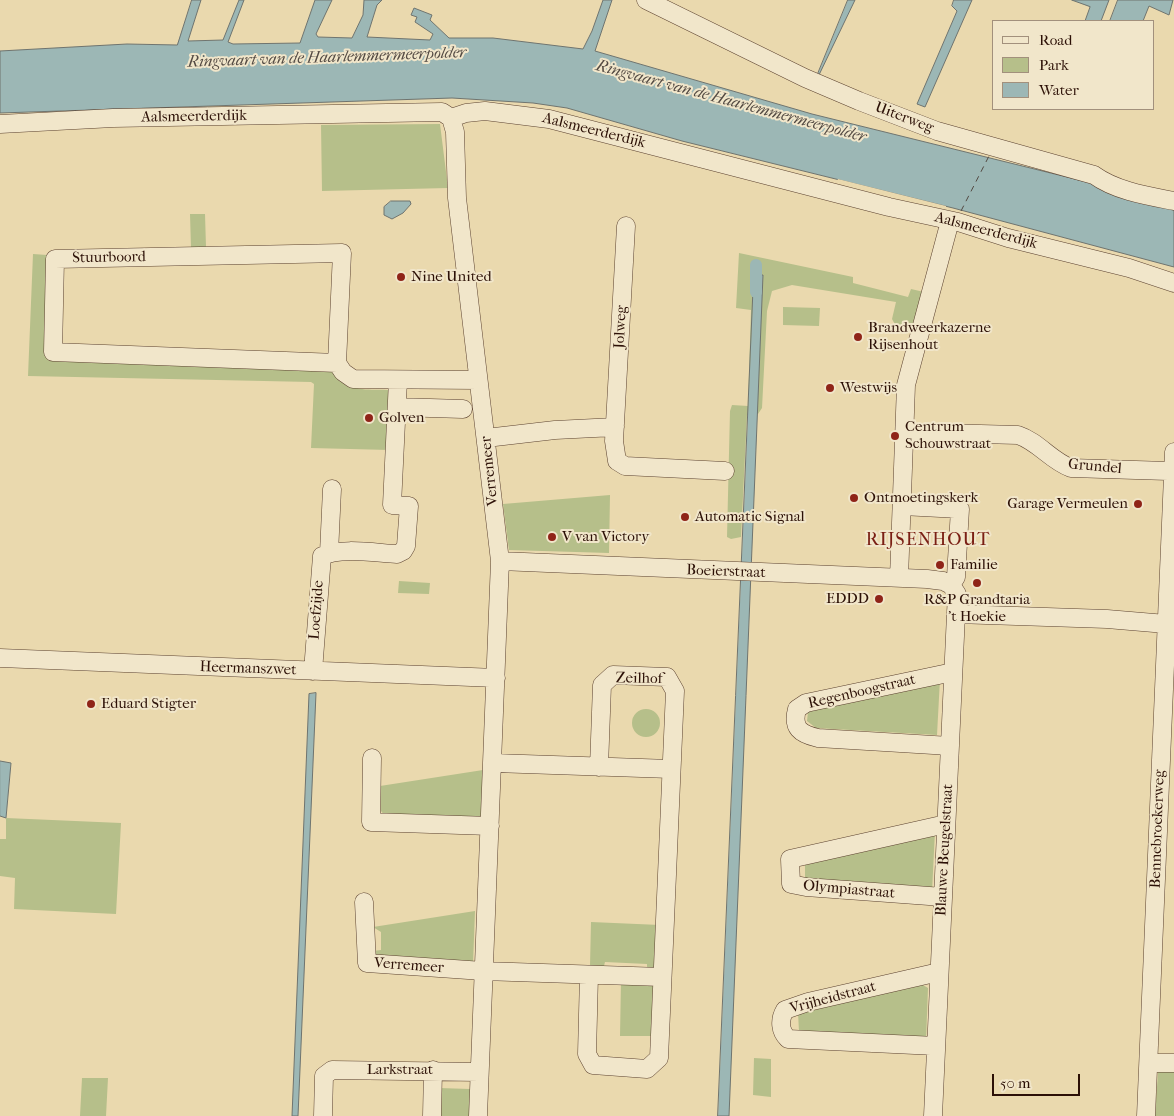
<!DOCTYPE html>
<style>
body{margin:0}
#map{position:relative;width:1174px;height:1116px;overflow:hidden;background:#ead9ae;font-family:"IM FELL French Canon",serif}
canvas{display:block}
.legend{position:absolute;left:992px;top:20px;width:162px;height:90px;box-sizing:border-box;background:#f1e6ca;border:1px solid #a2907c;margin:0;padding:6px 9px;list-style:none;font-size:15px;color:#2c1006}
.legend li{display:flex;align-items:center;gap:10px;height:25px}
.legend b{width:25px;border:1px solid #a2907c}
.scale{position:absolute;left:992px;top:1074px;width:88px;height:22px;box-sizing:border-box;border:2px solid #2c1006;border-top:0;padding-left:6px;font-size:15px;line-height:18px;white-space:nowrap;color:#2c1006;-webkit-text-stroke:4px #f1e6ca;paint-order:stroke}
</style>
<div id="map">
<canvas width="1174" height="1116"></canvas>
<ul class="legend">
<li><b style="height:6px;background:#f1e6ca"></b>Road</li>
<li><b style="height:14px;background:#b6bf8a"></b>Park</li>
<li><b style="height:14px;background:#9cb7b5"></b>Water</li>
</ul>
<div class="scale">50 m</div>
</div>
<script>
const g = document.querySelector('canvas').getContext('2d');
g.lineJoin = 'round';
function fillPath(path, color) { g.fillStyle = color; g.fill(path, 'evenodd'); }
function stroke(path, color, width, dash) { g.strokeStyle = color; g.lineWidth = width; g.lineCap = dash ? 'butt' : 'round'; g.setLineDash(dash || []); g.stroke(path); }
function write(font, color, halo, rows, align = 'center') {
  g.font = font + ' "IM FELL French Canon",serif'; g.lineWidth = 4; g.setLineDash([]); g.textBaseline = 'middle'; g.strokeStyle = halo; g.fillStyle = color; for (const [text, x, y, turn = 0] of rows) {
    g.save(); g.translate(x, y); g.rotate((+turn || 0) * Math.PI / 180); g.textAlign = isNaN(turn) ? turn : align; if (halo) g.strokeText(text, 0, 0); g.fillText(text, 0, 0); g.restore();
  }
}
const green = new Path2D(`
 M440,124l8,64 -126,3 -1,-66z
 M190,214h15l1,33 -15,1z
 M739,253l114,24v6l55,14 3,-8 13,3 -11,40c-10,-2 -17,-4 -21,-13l4,-17 -104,-17 -20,6 -5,20 -5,97 -4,6 -11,1 -6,122 -10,2 -4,-2 3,-126 2,-6 16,1 3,-96 -15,-2z
 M33,254l14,1 -3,99 3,4 289,14c16,21 28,17 52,18l3,4 -2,56 -78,-2 3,-64 -3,-2 -283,-6z
 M783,307l37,1 -1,18 -36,-1z
 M610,495l-1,58 -100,-3 -6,-46z
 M399,581l31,2 -1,11 -31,-1z
 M940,679l-3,56 -121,-7 -9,-7 1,-9 6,-3z
 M632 723a14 14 0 1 1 28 0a14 14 0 1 1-28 0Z
 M483,770l-2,55 -95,-8 -5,-6 -1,-25z
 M6,818l115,5 -5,91 -102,-5 1,-31 -15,-2v-37h6z
 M935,831l-3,61 -127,-11v-20z
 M475,911l-2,53 -98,-5 -3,-8 9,-1v-18l-8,-5z
 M591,922l69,3 -4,44 -9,3v-8l-42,-2 -1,4h-14z
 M621,980l36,2 -3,54h-34z
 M923,985l5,3 -2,53 -127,-9 -1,-20z
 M754,1058l17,1v38l-18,-2z
 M1160,1070h14v46h-19l3,-44z
 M82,1078h26l-2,38h-26z
 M439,1088l31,1 -1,27h-32z`);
const water = new Path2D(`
 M192,0h9l-13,41 35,-1 16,-40h5l-16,42 5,2 67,-1 15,-43h17l-16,34 2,3 34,1 11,-23 1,-15h18l-5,5 -10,32 63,3 3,-6 -18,-12 2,-5 -6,-2 3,-7 18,7 -2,5 19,18h44l90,11 9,-18 11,-31h9l-17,51 217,63 275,68 87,25v60l-221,-59 -271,-67 -115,-33 -34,-5 -81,-5 -452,15v-62l127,-7 50,1z
 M848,0h7l-37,77 -1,-1z
 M954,0h18l-47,107 -8,-3 40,-93 -5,-5z
 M1072,0h37l-8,21h-16l5,-14z
 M1118,0h55l-4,15 -20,-9 -6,15h-33z
 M391,201h19l1,3 -8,9 -11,6 -8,-4v-8z
 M754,275h9l-34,841h-11z
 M316,693l-18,423h-6l17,-422z
 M0,761l11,2 -5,55 -6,-2z`);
const pier = new Path2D(`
 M838,179l108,27v3l-109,-28z`);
const canal = new Path2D(`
 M756,292v-27`);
const ferry = new Path2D(`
 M961,211l28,-55`);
const minor = new Path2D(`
 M646,0l159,78 54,23 78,30 157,44c22,16 54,21 80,26
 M451,118l4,14 2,66 43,363 -22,555
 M451,118l15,-5 19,-2 64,8 340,88 69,15 50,16 121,30 45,15
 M0,124l113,-6 329,-6 9,6
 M626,226l-12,215 3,20 8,5 100,5
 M337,363l5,-110 -287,6 -2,93 284,11 6,9 10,7 125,1
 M397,407l66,2
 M904,432l114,3c21,7 33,26 53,33l97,3 5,4
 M486,438l69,-8 60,-3
 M902,506l58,3 -4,68 -5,8
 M329,553l3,-64
 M500,561l427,18 16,2 8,4
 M899,578l7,-193 44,-164
 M956,614l151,5 59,5
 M0,658l496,20
 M313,671l9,-115c18,-9 54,-3 75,-2l6,-3 3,-5 3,-40 -17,-1 6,-125
 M950,746l-132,-8c-18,-4 -26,-10 -21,-29l9,-6 147,-31
 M372,758l-1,64 119,4
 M494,763l177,6
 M943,897l-137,-10 -15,-3 -1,-25 156,-35
 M364,902l3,61 116,8 179,6
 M589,975l-2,79 6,11 54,4 12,-11 16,-367 -8,-14 -54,-2 -11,10 -3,82
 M936,1046l-148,-7c-8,-8 -9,-19 -3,-29l23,-8 131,-30
 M1149,1063h25
 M323,1116l1,-40 8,-6 147,2
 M432,1116l1,-46
 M933,1116l23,-502 1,-20 -6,-9
 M1146,1116l28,-664`);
const markers = [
 [401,277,5,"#8f2418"],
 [858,337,5,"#8f2418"],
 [830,388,5,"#8f2418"],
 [369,418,5,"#8f2418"],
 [895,436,5,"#8f2418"],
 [854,498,5,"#8f2418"],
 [1138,504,5,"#8f2418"],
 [685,517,5,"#8f2418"],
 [552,537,5,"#8f2418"],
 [940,565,5,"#8f2418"],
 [977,583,5,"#8f2418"],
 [879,599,5,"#8f2418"],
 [91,704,5,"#8f2418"]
];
const streetNames = [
 ["Aalsmeerderdijk",194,117,-1],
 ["Uiterweg",904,118,21],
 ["Aalsmeerderdijk",594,131,14],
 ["Aalsmeerderdijk",986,231,15],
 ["Stuurboord",109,258,-1],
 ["Jolweg",621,327,-87],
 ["Grundel",1095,467,5],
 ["Verremeer",490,471,-96],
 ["Boeierstraat",726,572,2],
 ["Loefzijde",317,610,-86],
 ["Heermanszwet",248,669,2],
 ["Zeilhof",639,679,1],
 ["Regenboogstraat",862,692,-13],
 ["Bennebroekerweg",1158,829,-88],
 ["Blauwe Beugelstraat",945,850,-87],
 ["Olympiastraat",849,890,5],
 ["Verremeer",409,966,4],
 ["Vrijheidstraat",833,998,-15],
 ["Larkstraat",400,1070]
];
const poiNames = [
 ["Nine United",411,277],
 ["Brandweerkazerne",868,328],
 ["Rijsenhout",868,345],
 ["Westwijs",840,388],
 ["Golven",379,418],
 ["Centrum",905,427],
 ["Schouwstraat",905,444],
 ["Ontmoetingskerk",864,498],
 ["Garage Vermeulen",1128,504,"right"],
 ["Automatic Signal",695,517],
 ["V van Victory",562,537],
 ["Familie",950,565],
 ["EDDD",869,599,"right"],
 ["R&P Grandtaria",977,600,"center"],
 ["'t Hoekie",977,617,"center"],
 ["Eduard Stigter",101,704]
];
const waterNames = [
 ["Ringvaart van de Haarlemmermeerpolder",327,58,-2],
 ["Ringvaart van de Haarlemmermeerpolder",731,102,15]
];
const quarterNames = [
 ["RIJSENHOUT",928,541]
];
fillPath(green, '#b6bf8a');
fillPath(water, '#9cb7b5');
stroke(water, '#6f746f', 1);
fillPath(pier, '#ead9ae');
stroke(canal, '#9cb7b5', 12);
stroke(ferry, '#534a43', 1, [6, 5]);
stroke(minor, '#5c4230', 19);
stroke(minor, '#f1e6ca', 18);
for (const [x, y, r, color] of markers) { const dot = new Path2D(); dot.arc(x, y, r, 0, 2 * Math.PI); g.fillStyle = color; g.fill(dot); stroke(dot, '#f1e6ca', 2); }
write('15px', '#2c1006', '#f1e6ca', streetNames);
write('15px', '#2c1006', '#f1e6ca', poiNames, 'left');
write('italic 16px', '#534a43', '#f1e6ca', waterNames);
g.letterSpacing = '1px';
write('18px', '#7a1f14', '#f1e6ca', quarterNames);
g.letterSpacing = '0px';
</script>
